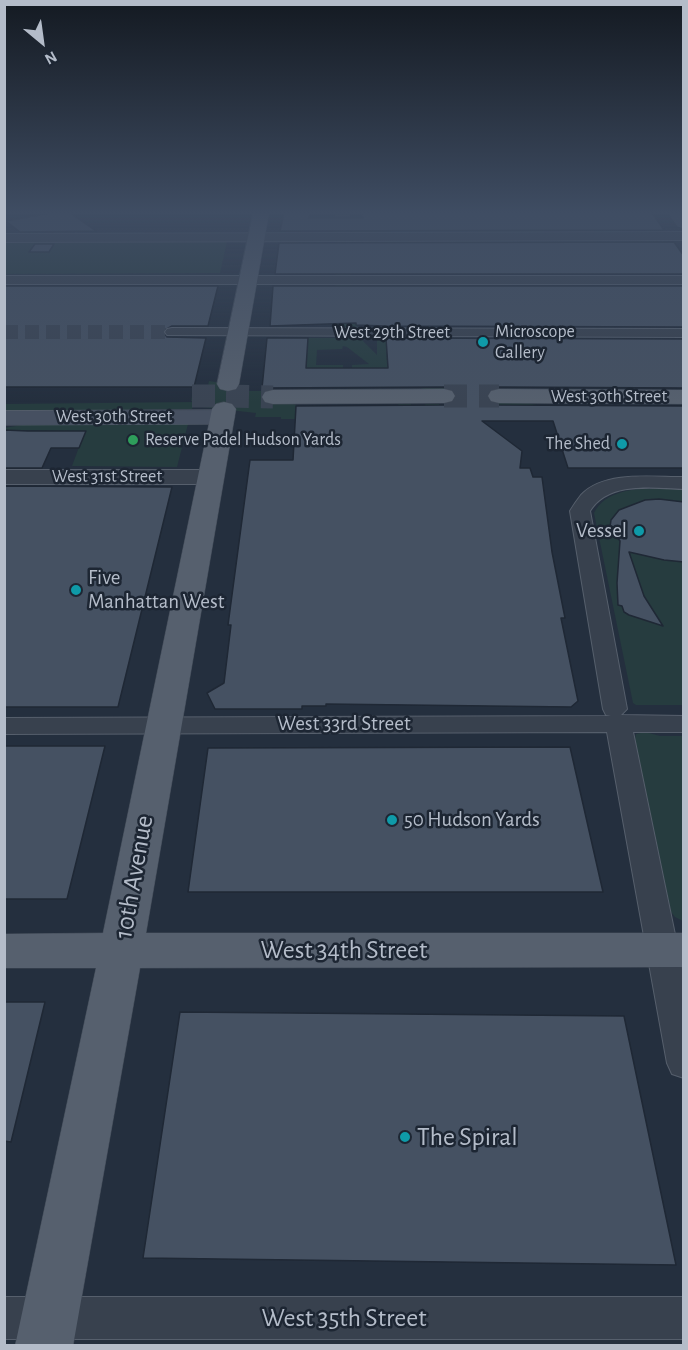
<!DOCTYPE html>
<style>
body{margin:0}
#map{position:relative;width:688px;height:1350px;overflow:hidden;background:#242f3e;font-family:"Alegreya Sans",sans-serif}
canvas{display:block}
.frame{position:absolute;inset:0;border:6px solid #b4bcc9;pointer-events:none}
.north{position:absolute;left:12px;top:12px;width:60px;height:60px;-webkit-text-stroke:4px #1d2633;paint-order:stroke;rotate:151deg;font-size:16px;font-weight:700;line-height:24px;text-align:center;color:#b4bcc9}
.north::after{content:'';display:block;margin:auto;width:21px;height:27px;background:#b4bcc9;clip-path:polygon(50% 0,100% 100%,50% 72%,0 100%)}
</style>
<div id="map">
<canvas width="688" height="1350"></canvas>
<div class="frame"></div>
<div class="north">N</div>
</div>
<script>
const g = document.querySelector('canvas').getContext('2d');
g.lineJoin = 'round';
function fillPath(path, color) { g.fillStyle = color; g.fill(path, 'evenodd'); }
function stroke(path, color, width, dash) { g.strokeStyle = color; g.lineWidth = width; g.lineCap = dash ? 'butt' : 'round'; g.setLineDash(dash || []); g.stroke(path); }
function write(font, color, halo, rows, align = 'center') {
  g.font = font + ' "Alegreya Sans",sans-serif'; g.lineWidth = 5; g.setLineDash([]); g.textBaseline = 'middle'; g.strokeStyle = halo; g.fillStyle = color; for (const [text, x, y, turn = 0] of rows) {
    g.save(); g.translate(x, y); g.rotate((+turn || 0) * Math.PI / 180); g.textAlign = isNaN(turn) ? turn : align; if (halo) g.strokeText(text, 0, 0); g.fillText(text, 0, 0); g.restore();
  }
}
const green = new Path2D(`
 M335,213h15l1,96 11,31 15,15v-17h9l1,22h27l34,27 89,18h73l6,14h-335v-2h-26l1,-4 -63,-7 -1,3 -187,2 -1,-7 190,-2 -3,-1 2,-10h14l2,-10 40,6v4h12l48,19 5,-5 85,5 -1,-6h13l1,6h14l-1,-6h14l1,6 33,-6 -89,-27 -16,-9h-16v-3l17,-1 -22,-17 -4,-1 -1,3 -25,1 -1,15h27v3h-38l3,-30h33l-5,-14z
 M4,242h223l-7,31 -215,1z
 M188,424l-11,43 -105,-1 13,-35 -80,-1 -1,-2 18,-3z
 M683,489v216h-47l-3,-2 -39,-190c15,-30 62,-24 89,-24z
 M645,732l15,4h23v185l-8,-4 -4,-5 -36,-173 1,-5z`);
const building = new Path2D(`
 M52,213h18l26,18 -76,1 -14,-11z
 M284,213h26l-1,5h54l-1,-5h290l12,17 -384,1z
 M674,242l10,14v18h-409l4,-31z
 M35,244h19l-5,8h-20z
 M4,286h214l-10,40h-36l-9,5 4,6 39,1 -12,49h-190z
 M273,286h411v41l-299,-1 -29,-1v-2l-86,3z
 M267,338h41l-2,30h82l-2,-30 298,1v49l-185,-1 -9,2 -4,6 3,7 10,3 185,1v62h-116l-15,-47h-71l40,30 -2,17h10l3,9h9l10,75 13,66h-4l17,83 -7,6 -245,-3v2h-24v3h-87l-8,-16 17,-10 7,-58h-3l22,-165h43l3,-54 148,-1 9,-2 4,-6 -3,-7 -10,-3 -182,1z
 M4,430l24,1h58l-7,17h-28l-9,20h-38z
 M4,486l168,1 -54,220h-114z
 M659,499l25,3v60l-20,-2 -35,-8 15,44 19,30 -34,-11 -5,-3 -2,-6 -4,-1 -1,-22 3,-42 -10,-14 1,-7 8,-10 26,-10z
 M4,746h101l-38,153h-63z
 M570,747l33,145h-415l20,-144z
 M4,1002h41l-34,140 -7,-1z
 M180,1012l444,4 52,249 -533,-7z`);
const minorTunnel = new Path2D(`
 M4,332h168`);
const secondaryTunnel = new Path2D(`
 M192,396h34`);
const primaryTunnel = new Path2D(`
 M226,396l47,1
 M444,396h55`);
const minor = new Path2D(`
 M684,232v8l-680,2v-8z
 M4,276h680v8h-680z
 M172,328l512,1v8l-517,-2 -2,-3 2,-3z
 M671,477h13v12c-32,-1 -75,-8 -94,22l37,198 -6,6 63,1v16h-51l51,246v100l-12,-4 -5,-11 -60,-331 -603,2v-16l607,-2 -5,-1 -3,-6 -33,-198c3,-5 7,-11 11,-16 21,-22 62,-19 90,-18z
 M4,1297h680v42h-680z`);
const tertiary = new Path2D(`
 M4,470h206l8,2 3,5 -3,5 -8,2h-206z`);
const secondary = new Path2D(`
 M669,213h15v15l-6,-2z
 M223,410l8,2 4,5 -4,5 -8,2 -219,1v-14z`);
const primary = new Path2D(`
 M253,213h16l-30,171 -3,5 -8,2 -8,-2 -3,-5z
 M444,389l8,2 3,5 -3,5 -8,2 -171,1 -8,-2 -3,-5 3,-5 8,-2z
 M499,389l185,1v14l-185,-1 -8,-2 -3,-5 3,-5z
 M224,402l8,2 4,5 -90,524h538v34l-544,1 -67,378h-58l81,-378h-92v-34l99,-1 109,-524 4,-5z`);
const markers = [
 [483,342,6,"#0f9aa8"],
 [133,440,6,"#2e9e5b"],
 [622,444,6,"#0f9aa8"],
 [639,531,6,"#0f9aa8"],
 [76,590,6,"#0f9aa8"],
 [392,820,6,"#0f9aa8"],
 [405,1137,6,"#0f9aa8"]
];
const farPoinames = [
 ["Microscope",495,332],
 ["Gallery",495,353],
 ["Reserve Padel Hudson Yards",145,440],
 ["The Shed",610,444,"right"]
];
const farStreetnames = [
 ["West 29th Street",392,333],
 ["West 30th Street",609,397],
 ["West 30th Street",114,417],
 ["West 31st Street",107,477]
];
const poiNames = [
 ["Vessel",627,531,"right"],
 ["Five",88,578],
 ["Manhattan West",88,602],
 ["50 Hudson Yards",404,820]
];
const streetNames = [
 ["West 33rd Street",344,724]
];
const nearStreetnames = [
 ["10th Avenue",134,877,-80],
 ["West 34th Street",344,950],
 ["West 35th Street",344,1318]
];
const nearPoinames = [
 ["The Spiral",417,1137]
];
fillPath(green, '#263c3f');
fillPath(building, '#455162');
stroke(building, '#1f2835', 1.5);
stroke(minorTunnel, '#3a4453', 14, [14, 7]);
stroke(secondaryTunnel, '#3a4453', 23, [23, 12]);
stroke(primaryTunnel, '#3a4453', 23, [23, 12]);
stroke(minor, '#565f6c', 2);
stroke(tertiary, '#565f6c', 2);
stroke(secondary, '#565f6c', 1);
stroke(primary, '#414a57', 1);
fillPath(minor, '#38414e');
fillPath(tertiary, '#38414e');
fillPath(secondary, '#465061');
fillPath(primary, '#56606e');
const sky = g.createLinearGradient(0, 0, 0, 402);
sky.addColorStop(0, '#141a22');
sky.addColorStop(0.53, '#3f4d63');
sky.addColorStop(1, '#3f4d6300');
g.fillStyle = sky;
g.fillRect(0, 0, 688, 402);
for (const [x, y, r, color] of markers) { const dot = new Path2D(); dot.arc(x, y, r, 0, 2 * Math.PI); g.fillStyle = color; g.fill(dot); stroke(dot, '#1d2633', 2); }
write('18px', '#b4bcc9', '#1d2633', farPoinames, 'left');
write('18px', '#b4bcc9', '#1d2633', farStreetnames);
write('21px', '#b4bcc9', '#1d2633', poiNames, 'left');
write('21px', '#b4bcc9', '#1d2633', streetNames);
write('26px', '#b4bcc9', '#1d2633', nearStreetnames);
write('26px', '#b4bcc9', '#1d2633', nearPoinames, 'left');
</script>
